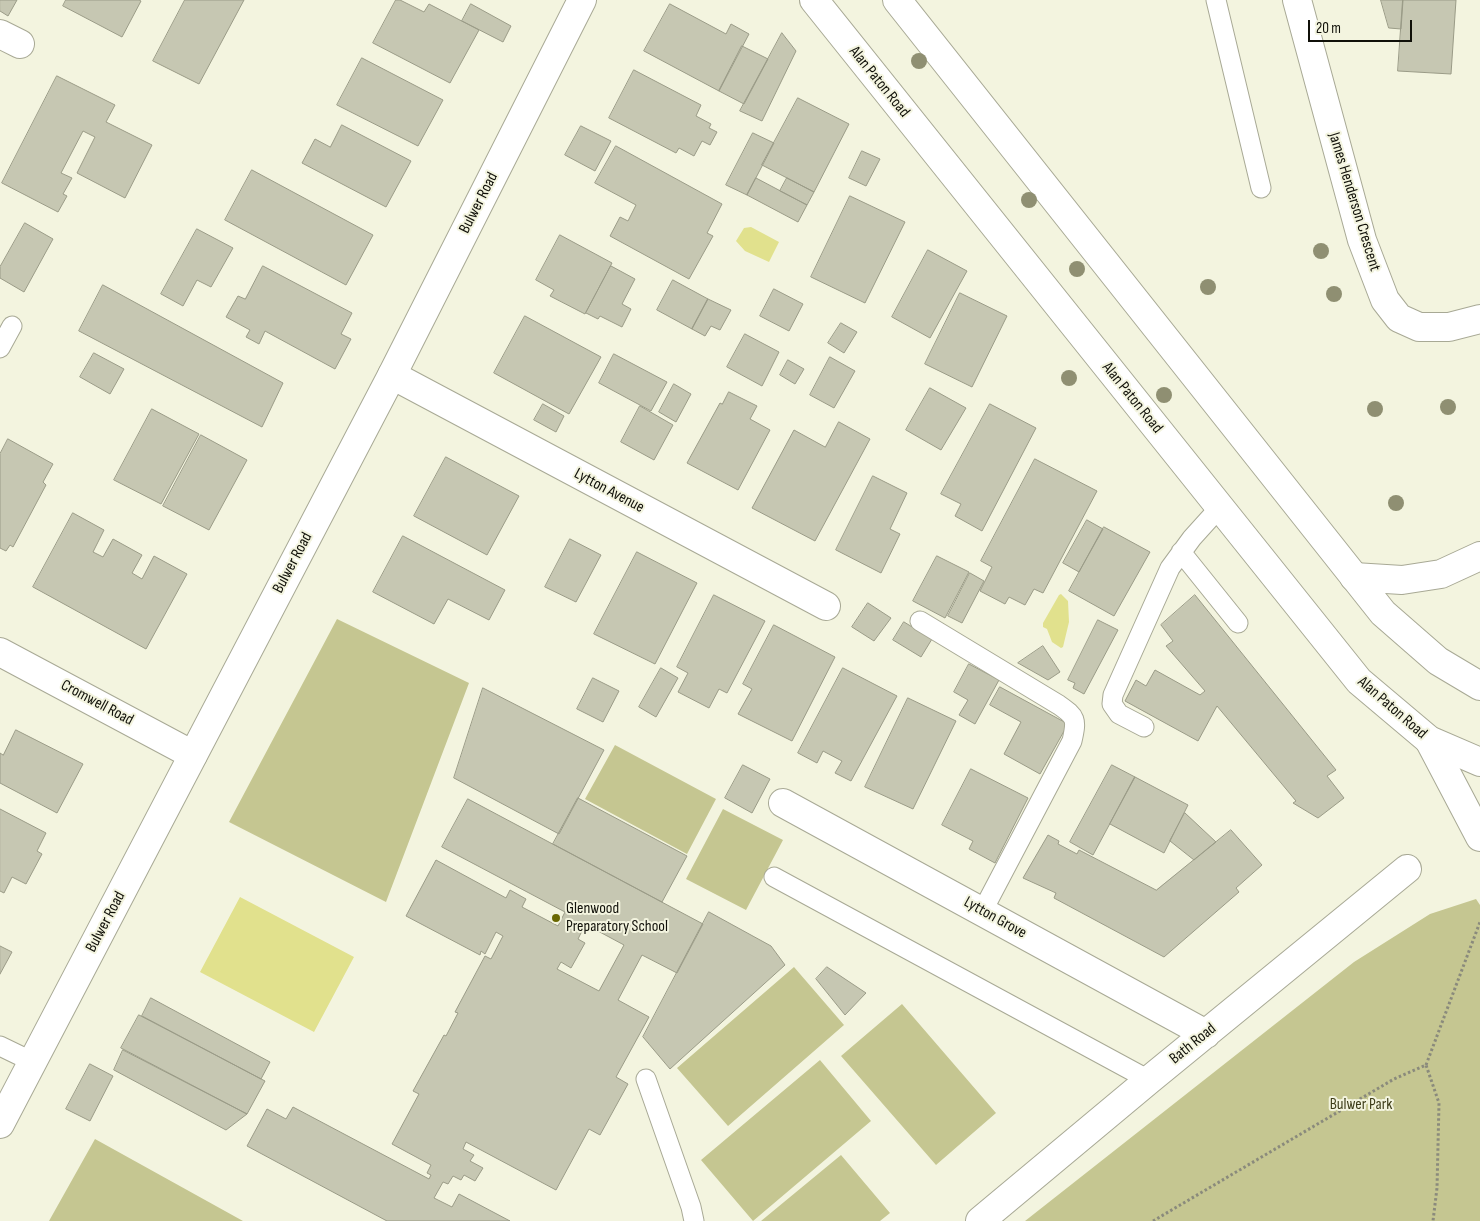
<!DOCTYPE html>
<style>
body{margin:0}
#map{position:relative;width:1480px;height:1221px;overflow:hidden;background:#f3f4df;font-family:"Sofia Sans Condensed",sans-serif}
canvas{display:block}
.scale{position:absolute;left:1308px;top:20px;width:104px;height:22px;box-sizing:border-box;border:2px solid #101009;border-top:0;padding-left:6px;font-size:15px;line-height:18px;white-space:nowrap;color:#101009;-webkit-text-stroke:4px #f3f4df;paint-order:stroke}
</style>
<div id="map">
<canvas width="1480" height="1221"></canvas>
<div class="scale">20 m</div>
</div>
<script>
const g = document.querySelector('canvas').getContext('2d');
g.lineJoin = 'round';
function fillPath(path, color) { g.fillStyle = color; g.fill(path, 'evenodd'); }
function stroke(path, color, width, dash) { g.strokeStyle = color; g.lineWidth = width; g.lineCap = dash ? 'butt' : 'round'; g.setLineDash(dash || []); g.stroke(path); }
function write(font, color, halo, rows, align = 'center') {
  g.font = font + ' "Sofia Sans Condensed",sans-serif'; g.lineWidth = 4; g.setLineDash([]); g.textBaseline = 'middle'; g.strokeStyle = halo; g.fillStyle = color; for (const [text, x, y, turn = 0] of rows) {
    g.save(); g.translate(x, y); g.rotate((+turn || 0) * Math.PI / 180); g.textAlign = isNaN(turn) ? turn : align; if (halo) g.strokeText(text, 0, 0); g.fillText(text, 0, 0); g.restore();
  }
}
const green = new Path2D(`
 M337,619l132,64 -83,219 -157,-80z
 M615,745l101,54 -29,55 -102,-55z
 M723,809l60,31 -37,70 -60,-31z
 M1476,899l4,6v316h-455l329,-259 76,-48z
 M794,967l50,58 -116,101 -51,-58z
 M902,1004l94,109 -60,52 -95,-109z
 M820,1060l51,61 -118,100 -52,-61z
 M95,1139l148,82h-194z
 M841,1155l49,58 -10,8h-119z`);
const water = new Path2D(`
 M751,227l28,15 -10,20 -24,-11 -9,-10 8,-13z
 M1061,594l7,7 1,21 -6,25 -2,1 -9,-6 -5,-13 -4,-2v-4l16,-28z
 M240,897l114,60 -40,75 -114,-60z`);
const building = new Path2D(`
 M0,0h17l-9,16 -8,-5z
 M66,0h73l2,1 -19,36 -59,-31z
 M185,0h59l-45,84 -46,-23z
 M396,0h4l24,12 5,-8 50,26 -29,53 -77,-40z
 M1381,0h22l-2,29 -12,-1z
 M1403,0h53l-5,74 -53,-3z
 M471,4l40,22 -8,16 -41,-21z
 M670,4l56,30 5,-10 18,10 -30,57 -75,-40z
 M782,33l14,18 -34,70 -22,-10z
 M742,46l26,13 -24,45 -25,-13z
 M362,58l81,42 -25,46 -81,-41z
 M634,70l67,35 -5,11 15,8 -2,4 8,4 -7,13 -8,-4 -8,15 -15,-8 -3,5 -67,-35z
 M57,76l58,29 -9,17 46,23 -27,53 -48,-25 18,-36 -12,-6 -22,42 11,5 -9,16 4,2 -9,16 -56,-29z
 M798,98l51,26 -35,68 -52,-27z
 M342,125l69,36 -25,46 -84,-44 13,-24 15,8z
 M581,126l30,15 -16,30 -30,-16z
 M753,133l21,10 -27,52 -21,-10z
 M616,146l106,58 -15,29 6,3 -24,43 -79,-43 10,-19 8,4 8,-16 -41,-22z
 M862,151l18,8 -14,27 -17,-8z
 M252,170l121,65 -27,50 -121,-65z
 M756,178l51,27 -9,17 -51,-27z
 M787,178l27,14 -7,13 -27,-14z
 M850,196l55,26 -40,81 -54,-26z
 M25,223l28,16 -29,53 -24,-14v-11z
 M197,229l36,19 -22,39 -14,-7 -14,26 -22,-12z
 M560,235l52,28 -27,51 -35,-18 4,-6 -18,-10z
 M928,250l39,21 -37,67 -38,-21z
 M263,266l89,47 -11,21 10,5 -16,30 -70,-38 -6,13 -13,-7 4,-7 -24,-13 12,-21 7,3z
 M611,266l24,13 -13,25 9,5 -9,18 -22,-11 -2,3 -12,-6z
 M673,280l35,19 -16,30 -35,-19z
 M103,285l180,98 -21,44 -183,-96z
 M774,289l29,15 -14,27 -29,-15z
 M960,293l47,23 -35,71 -47,-23z
 M708,299l23,11 -11,20 -9,-4 -6,10 -13,-7z
 M525,316l76,41 -32,57 -75,-41z
 M841,323l16,9 -13,21 -16,-10z
 M745,334l34,18 -17,34 -35,-19z
 M94,353l30,16 -14,25 -30,-17z
 M614,354l53,28 -16,29 -52,-28z
 M830,357l25,14 -21,37 -24,-13z
 M788,360l16,9 -9,15 -15,-9z
 M674,384l17,10 -15,28 -17,-10z
 M930,388l36,20 -25,42 -35,-20z
 M729,392l28,14 -7,13 20,11 -32,60 -51,-27 33,-60 2,1z
 M543,404l21,12 -8,16 -22,-12z
 M990,404l46,24 -54,103 -27,-15 6,-12 -20,-10z
 M640,406l33,19 -19,35 -33,-18z
 M152,409l47,25 -38,70 -47,-24z
 M839,422l31,17 -55,102 -63,-33 42,-78 31,17z
 M201,435l46,25 -38,70 -46,-24z
 M8,439l45,25 -10,18 3,3 -33,62 -3,-2 -4,6 -6,-3v-94z
 M446,457l73,39 -32,59 -73,-39z
 M1035,459l62,32 -54,102 -9,-4 -9,16 -16,-8 -4,7 -25,-13 12,-24 -11,-6z
 M873,476l34,17 -17,36 10,5 -19,39 -45,-23z
 M73,513l31,17 -11,22 10,5 10,-18 29,16 -10,18 10,6 12,-23 33,18 -41,75 -113,-62z
 M1087,520l16,9 -24,43 -16,-9z
 M1104,527l46,25 -36,64 -45,-25z
 M403,536l102,54 -16,30 -41,-21 -14,25 -61,-32z
 M570,539l31,16 -25,47 -31,-15z
 M637,552l60,31 -42,81 -61,-30z
 M937,556l32,16 -24,46 -32,-17z
 M970,573l14,8 -22,42 -14,-7z
 M714,595l51,26 -38,72 -8,-4 -10,19 -31,-16 10,-19 -11,-6z
 M1195,595l141,175 -9,6 17,22 -26,20 -25,-15 3,-2 -79,-95 -19,35 -73,-40 11,-21 10,6 9,-16 45,25 5,-4 -39,-45 7,-5 -12,-16z
 M868,603l23,15 -17,23 -22,-14z
 M1098,620l20,10 -34,64 -11,-6 2,-5 -7,-3z
 M904,622l28,17 -11,18 -28,-17z
 M774,625l61,32 -43,84 -54,-27 14,-25 -9,-5z
 M1043,646l17,26 -12,8 -30,-17z
 M969,664l30,16 -24,44 -16,-9 9,-15 -14,-8z
 M661,668l17,10 -22,39 -17,-10z
 M843,668l54,28 -46,85 -16,-8 7,-12 -19,-10 -6,12 -19,-10z
 M593,678l26,13 -16,31 -26,-13z
 M1000,687l68,37 -28,50 -36,-20 17,-32 -31,-17z
 M483,688l121,62 -45,84 -105,-56z
 M908,698l48,23 -43,88 -48,-22z
 M16,730l67,34 -26,49 -57,-30v-30l3,2z
 M743,765l27,14 -18,34 -27,-15z
 M1112,765l23,12 -42,78 -23,-13z
 M971,769l57,29 -33,65 -26,-14 4,-8 -31,-16z
 M1135,777l53,28 -24,48 -54,-29z
 M578,798l109,58 -25,46 -109,-58z
 M468,799l235,125 -26,49 -35,-18 -24,45 31,17 -33,60 12,7 -28,51 -11,-6 -33,61 -90,-48 -3,7 11,6 -4,6 13,7 -8,13 -11,-6 -3,5 -8,-4 -5,8 -5,-2 -9,16 18,9 7,-13 51,27h-123l-140,-75 20,-37 19,10 7,-12 136,72 2,-4 -4,-2 4,-8 -39,-21 27,-50 -6,-3 31,-56 2,1 12,-23 -3,-1 30,-56 6,3 12,-23 -7,-4 -11,22 -4,-3 -1,4 -74,-39 30,-56 70,38 4,-8 16,9 -4,8 36,19 7,-14 -123,-65zM583,923l41,22 -25,46 -42,-22 4,-7 10,6 14,-25 -7,-4 4,-8 -3,-1z
 M0,809l46,24 -9,18 5,3 -16,30 -14,-7 -8,16 -4,-2z
 M1185,813l31,29 -22,18 -24,-19z
 M1231,830l31,35 -26,23 3,4 -75,65 -110,-59 2,-5 -33,-15 25,-43 11,6 -1,3 19,10 2,-4 77,40z
 M709,912l62,34 14,19 -115,104 -27,-32z
 M0,946l12,6 -12,22z
 M827,967l39,26 -21,22 -29,-36z
 M151,998l119,64 -9,17 -119,-63z
 M139,1015l126,66 -18,33 -126,-66z
 M123,1050l124,64 -21,16 -112,-60z
 M90,1064l23,12 -23,45 -24,-12z`);
const path = new Path2D(`
 M1426,1065l54,-143
 M1153,1221l241,-142 32,-14 13,38 -2,85 -4,33`);
const service = new Path2D(`
 M1216,0l45,188
 M0,348l12,-22
 M1181,552l57,71
 M920,621l139,84c17,12 18,14 13,36l-90,171
 M1144,727l-25,-13 -7,-10 1,-9 57,-127 22,-30 28,-31
 M774,877l375,203
 M0,1046l33,16
 M646,1079l45,128 3,14`);
const minor = new Path2D(`
 M1297,0l65,240 23,60 14,18 20,9h30l31,-8
 M0,34l20,10
 M392,375l434,231
 M0,652l193,103
 M783,803l423,231
 M980,1221l169,-141 258,-211`);
const tertiary = new Path2D(`
 M814,0l545,681 70,59 51,22
 M897,0l486,613 55,48 42,25
 M0,1124l392,-749 190,-375`);
const secondary = new Path2D(`
 M1354,577l48,3 39,-6 39,-18
 M1429,740l51,97`);
const trees = [
 [919,61],
 [1029,200],
 [1321,251],
 [1077,269],
 [1208,287],
 [1334,294],
 [1069,378],
 [1164,395],
 [1448,407],
 [1375,409],
 [1396,503]
];
const markers = [
 [556,918,5,"#696701"]
];
const streetNames = [
 ["Alan Paton Road",879,82,51],
 ["James Henderson Crescent",1354,202,73],
 ["Bulwer Road",479,203,-63],
 ["Alan Paton Road",1132,398,51],
 ["Lytton Avenue",609,491,28],
 ["Bulwer Road",293,563,-62],
 ["Cromwell Road",97,703,28],
 ["Alan Paton Road",1392,708,41],
 ["Lytton Grove",995,918,29],
 ["Bulwer Road",106,922,-62],
 ["Bath Road",1193,1044,-39]
];
const poiNames = [
 ["Glenwood",566,909],
 ["Preparatory School",566,927]
];
const parkNames = [
 ["Bulwer Park",1361,1105]
];
fillPath(green, '#c5c691');
fillPath(water, '#e1e18d');
fillPath(building, '#c6c7b2');
stroke(building, '#9a9b87', 1);
stroke(service, '#a8a995', 21);
stroke(minor, '#a8a995', 30);
stroke(tertiary, '#a8a995', 30);
stroke(secondary, '#a8a995', 30);
stroke(path, '#8a8a7c', 3, [2.5, 2.5]);
stroke(service, '#fff', 19);
stroke(minor, '#fff', 28);
stroke(tertiary, '#fff', 28);
stroke(secondary, '#fff', 28);
g.fillStyle = '#8f8f72';
for (const [x, y] of trees) { g.beginPath(); g.arc(x, y, 8, 0, 2 * Math.PI); g.fill(); }
for (const [x, y, r, color] of markers) { const dot = new Path2D(); dot.arc(x, y, r, 0, 2 * Math.PI); g.fillStyle = color; g.fill(dot); stroke(dot, '#f3f4df', 2); }
write('16px', '#101009', '#f3f4df', streetNames);
write('16px', '#101009', '#f3f4df', poiNames, 'left');
write('16px', '#3d3c18', '#f3f4df', parkNames);
</script>
